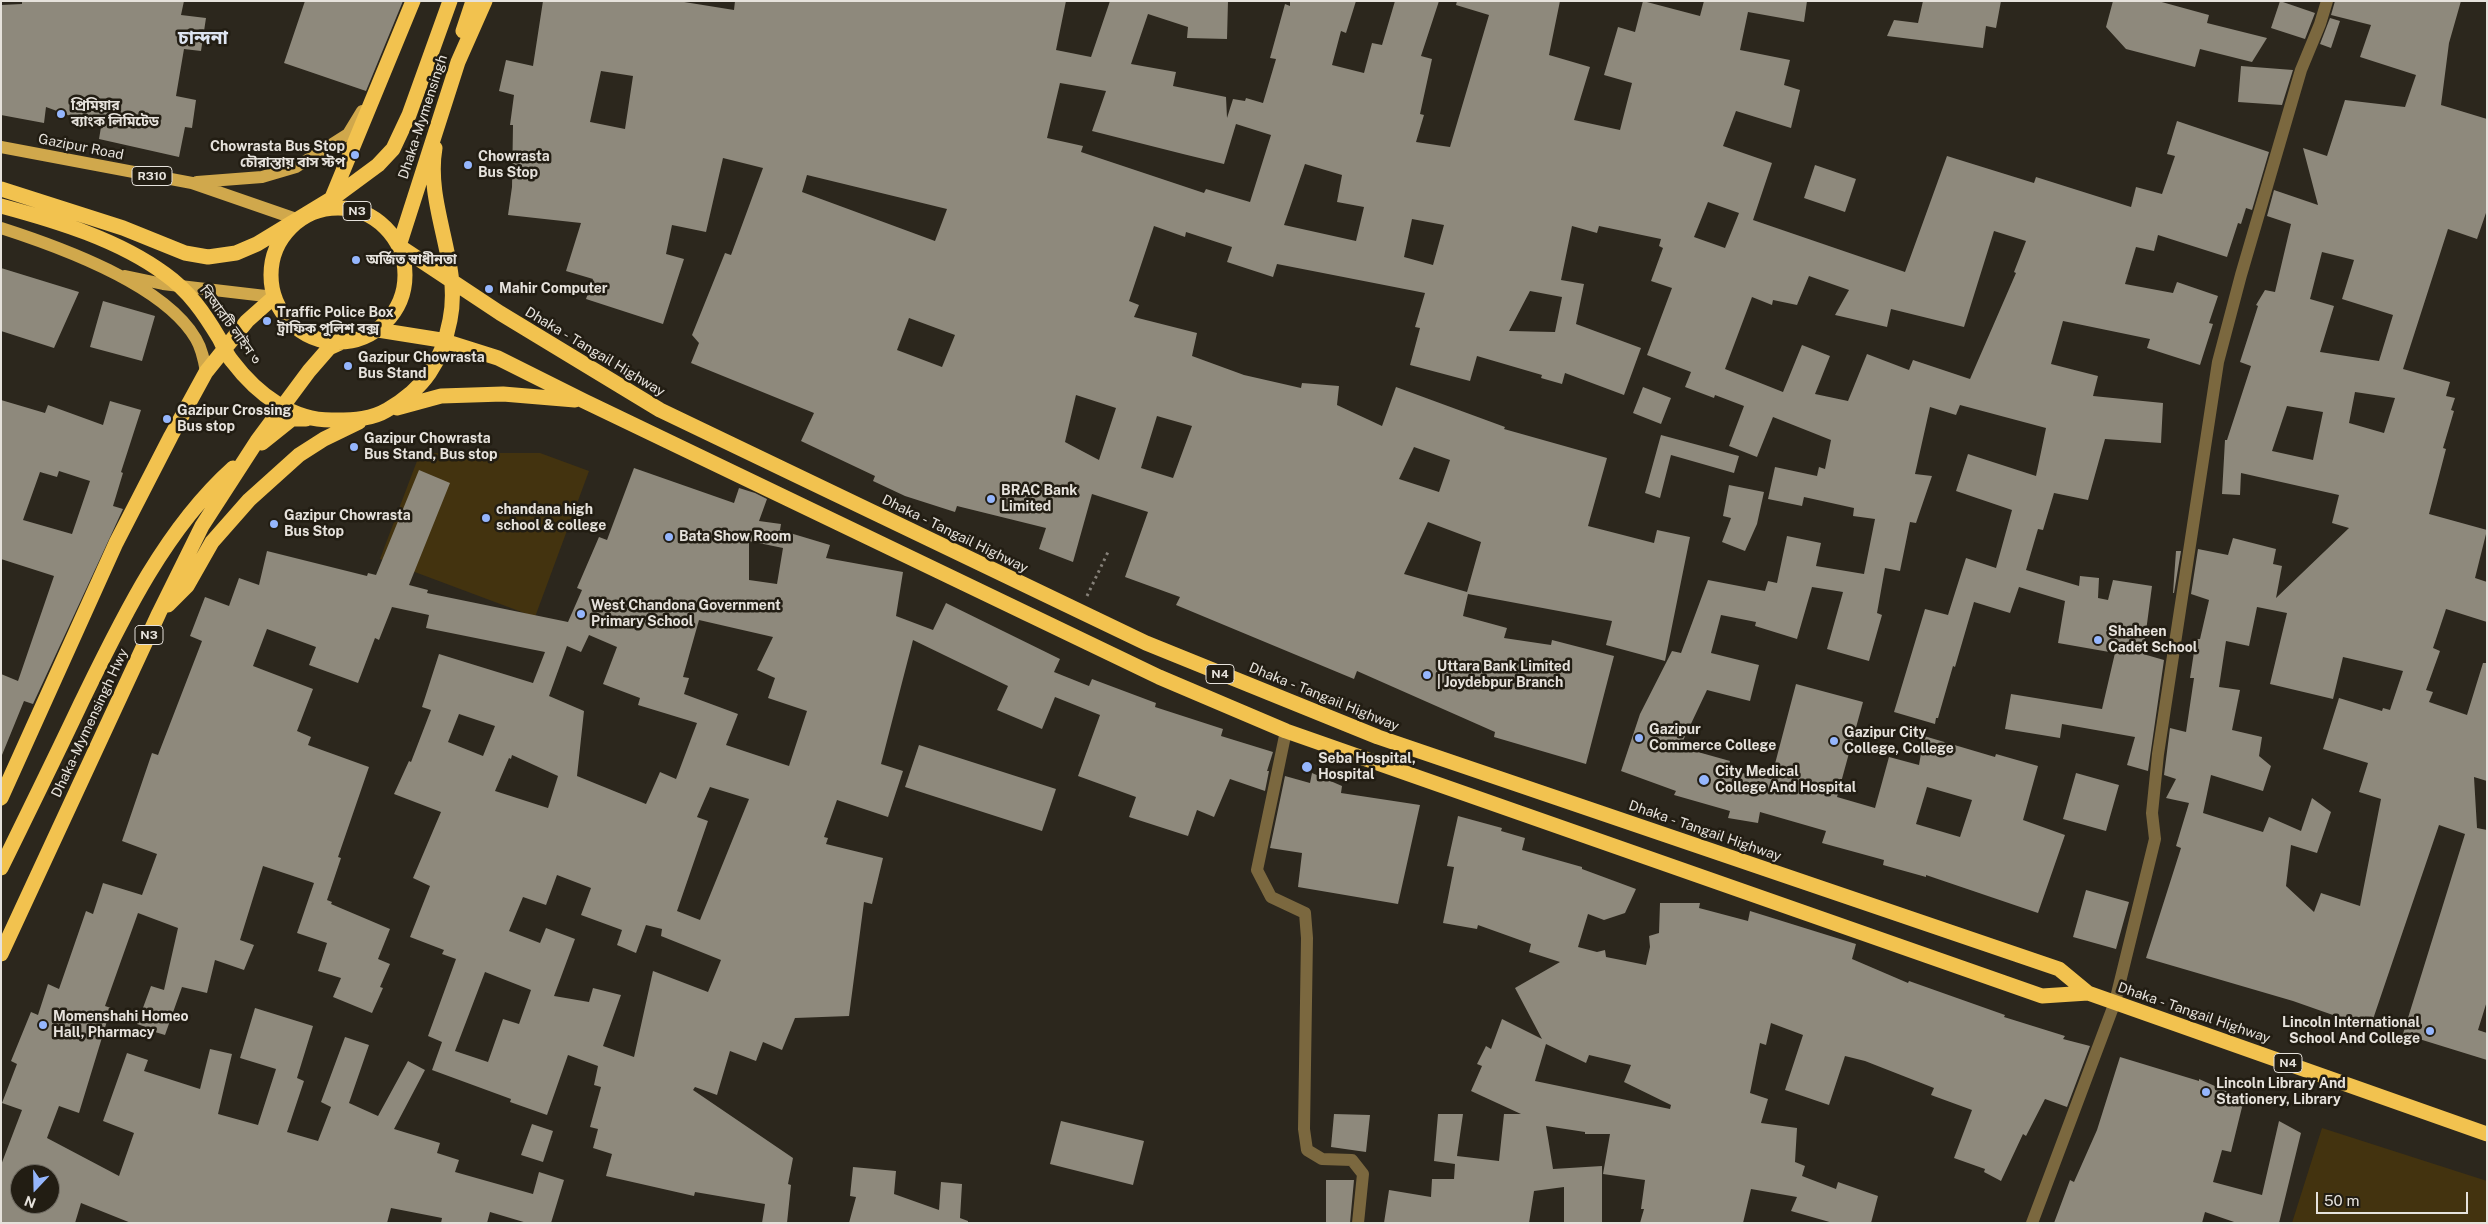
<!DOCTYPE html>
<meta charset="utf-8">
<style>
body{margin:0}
#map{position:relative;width:2488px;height:1224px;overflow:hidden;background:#2c271d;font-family:"Public Sans",sans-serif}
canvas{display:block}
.frame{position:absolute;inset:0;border:2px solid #e6e2dc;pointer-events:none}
.north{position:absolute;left:10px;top:1164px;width:50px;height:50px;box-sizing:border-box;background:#221d13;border:1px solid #706c63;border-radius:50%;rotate:201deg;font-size:14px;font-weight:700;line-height:20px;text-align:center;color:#e6e2dc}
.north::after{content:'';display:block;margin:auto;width:18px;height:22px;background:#95b6fd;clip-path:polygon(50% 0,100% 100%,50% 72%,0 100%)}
.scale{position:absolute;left:2316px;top:1192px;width:152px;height:22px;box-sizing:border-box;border:2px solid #e6e2dc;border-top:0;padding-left:6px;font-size:15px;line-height:18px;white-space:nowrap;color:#e6e2dc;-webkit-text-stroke:4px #221d13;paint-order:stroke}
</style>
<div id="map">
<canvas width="2488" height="1224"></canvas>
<div class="frame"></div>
<div class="north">N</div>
<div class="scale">50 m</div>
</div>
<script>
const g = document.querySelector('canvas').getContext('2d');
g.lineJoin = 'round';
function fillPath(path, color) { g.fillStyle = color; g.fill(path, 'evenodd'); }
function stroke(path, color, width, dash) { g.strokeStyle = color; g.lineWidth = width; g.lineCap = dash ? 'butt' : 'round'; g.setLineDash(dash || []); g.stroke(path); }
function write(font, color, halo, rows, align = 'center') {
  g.font = font + ' "Public Sans","Noto Sans Bengali",sans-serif'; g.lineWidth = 5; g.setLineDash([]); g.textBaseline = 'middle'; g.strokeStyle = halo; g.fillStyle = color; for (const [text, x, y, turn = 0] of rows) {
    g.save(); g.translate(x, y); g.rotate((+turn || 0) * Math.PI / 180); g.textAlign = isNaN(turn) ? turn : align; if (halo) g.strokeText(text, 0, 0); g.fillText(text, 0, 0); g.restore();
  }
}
const green = new Path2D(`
 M420,453h120l49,18 -54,146 -155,-58z
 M2322,1128l165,53v42h-195z`);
const building = new Path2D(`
 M22,1h162l-3,14 25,3 -5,33 -17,-2 -8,47 20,4 -4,28 -7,-1 -6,30 -80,-18 2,-12 -55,-20 -2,16 -43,-8v-110l21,-1z
 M305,1h98l-37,90 -82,-28z
 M543,1h135l56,9 1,-9h331l-10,49 35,7 19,-56h118l-1,38 -40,-1 1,-11 -40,-13 -17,50 45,8 -3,14 53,11 1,21 6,-19 12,2 1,-3 17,5 13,-44 -6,-1 15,-54 5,2v-5h66l-10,32 -5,-2 -9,34 32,8 8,-30 10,2 13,-44h44l-18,55 11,3 -12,55 4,1 -8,27 34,5 39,-132 -33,-10 1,-4h103l-11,54 41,12 -16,53 46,10 12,-47 -28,-8 14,-48 17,5 8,-31 57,15 4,-15h103l-3,21 -56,-10 -8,38 50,10 -6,25 16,5 -9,38 -55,-17 -13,35 49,17 -19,57 152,52 42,-116 87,27 2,-6 95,30 5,-20 26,7 13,-38 -8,-2 10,-33 92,31 -17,58 -6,-2 -5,16 -3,-1 -11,34 -69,-22 -4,16 -18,-4 -11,37 48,9 4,-11 41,14 -9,27 4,1 -13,41 -53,-17 3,-9 -87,-18 -12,43 47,12 -5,20 70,7 -2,40 -56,-4 -17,61 -34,-7 -11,37 -5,-1 -12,41 53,16 1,-10 19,2 -1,20 10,2 5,-20 39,6 -9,68 21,6 -16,111 -21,-6 8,-28 -73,-13 -2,14 -55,-9 6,-35 91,15 13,-56 -57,-10 7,-42 -46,-14 -9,26 -36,-11 -19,65 -2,-1 -15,52h-2l-1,6 -41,-12 31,-103 23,6 18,-57 30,10 16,-58 -56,-19 12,-37 68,22 10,-48 -86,-23 -4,10 -26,-8 -15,67 17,2 -16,47 -6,-1 -10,49 -15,-3 -8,45 5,2 -13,46 -42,-12 16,-57 -31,-5 -15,52 -42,-13 1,-4 -35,-7 -10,38 48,12 -9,36 -43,-11 -27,57 50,14 -3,9 44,9 25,-95 67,18 -26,95 38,11 14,-51 30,8 5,-29 71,21 1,-3 42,12 -15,54 42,15 -27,78 -112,-38v2l-43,-12 1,-5 -62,-17 4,-12 -66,-19 -2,11 -30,-5 2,-7 -56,-16 2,-4 -55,-20 19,-57 32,-63 9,2 27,-73 57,11 3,-10 9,2 10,-47 34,7 -5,23 48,8 11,-55 -22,-3 1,-8 -50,-11 -2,9 -34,-7 7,-32 42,9 2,-9 6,2 6,-29 -58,-23 -16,40 -28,-11 15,-40 -29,-11 -1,3 -29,-11 6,-15 -44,-17 25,-67 -21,-7 12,-33 -4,-2 2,-7 -62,-13 -2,7 -25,-7 -11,54 23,4 -8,40 65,24 -17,47 -59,-22 -3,11 -21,-6 1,-3 -65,-19 -7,25 -60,-16 10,-37 -5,-1 10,-34 -148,-29 -4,13 -46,-15 5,-15 -46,-15 -1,5 -31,-11 -25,75 10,4 -5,12 63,16 -5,23 52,19 57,13 1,-5 37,3 -2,19 45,21 14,-39 109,40 -1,2 103,29 -19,68 66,17 3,-13 33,7 -25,124 -59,-16 6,-24 -144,-27 -5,22 44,12 -3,10 47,7 1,-5 62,16 -28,108 -92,-27 1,-5 -138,-61 -3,8 -178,-74 4,-8 -55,-20 23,-65 -56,-18 -19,68 -34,-13 7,-21 -89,-22 -2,6 -50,-16 -32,-15 2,-5 -74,-35 13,-28 -123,-50 8,-20 -7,-8 33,-82 6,2 32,-87 -40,-10 -17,74 -34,-7 -6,29 18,5 -21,65 -77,-25 7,-20 -27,-8 15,-48 -73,-8 4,-28 1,-62h-3l4,-30 -15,-4 7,-31 27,6zM601,71l32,5 -8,53 -35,-7zM1060,83l46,8 -14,40 91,23 41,10 12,-40 35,11 -21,67 -44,-13 -2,4 -123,-41 2,-6 -36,-8zM1305,164l37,11 -5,27 27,5 -8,34 -72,-16zM807,175l140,34 -12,32 -133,-49zM1708,202l31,11 -14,35 -31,-11zM1412,219l32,6 -11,40 -29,-8zM1994,231l32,10 -12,31 2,1 -46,106 -57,-19 -4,10 -42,-16 -19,47 -33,-7 15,-38 -28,-11 -19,47 -58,-23 27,-72 20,8 1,-5 24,5 12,-29 40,14 -14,25 52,12 4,-18 73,18zM1530,291l32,6 -7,35 -46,-1zM909,318l46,17 -13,32 -45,-17zM1076,395l40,13 -17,52 -34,-18zM1157,416l35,10 -19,52 -32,-10zM1414,447l36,13 -11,32 -40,-13zM1428,522l53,20 -14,50 -63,-18zM1927,787l45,13 -12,37 -44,-13z
 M1923,1h78l-5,27 -10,-2 -3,22 -96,-12 7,-16 24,3z
 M2113,1h45l51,14 -2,8 60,15 -15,24 -52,-13 -5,18 -69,-18 -20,-22z
 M2280,1l35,12 -10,26 -34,-11z
 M2335,1h126l-12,42 -8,62 46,14v91l-10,29 -29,-10 -45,140 47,13 -4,14 9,2 -4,12 3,1 -11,37 3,1 -17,65 58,16 -12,48 12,4v40l-41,-13 -13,39 7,3 -14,39 7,2 -4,10 38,13 16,-52h4v118l-13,-4 3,51 10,2v171l-9,29 9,3v27l-84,-26 62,-200 -26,-9 -69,203 -77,-27 -147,-43 35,-110 -5,-2 13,-43 -23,-5 10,-19 -12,-4 6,-47 16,4 8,-54h-4l6,-39h4l9,-39 -18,-6 7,-45 30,6 5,-17 43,11 -3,15 9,2 -6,32 73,-70 -17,-5 7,-28 -98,-22 -1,22 -18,-1 3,-54h2l24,-74 -11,-4 18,-56 -2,-1 9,-15 10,2 16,-68 -24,-8 7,-26 44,15 -15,-57 24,8 18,-56 60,7 11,-32 -56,-18 11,-32 -40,-10zM2322,252l32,8 -12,39 51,16 -14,46 -59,-9 14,-46 -24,-7zM2355,392l40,6 -11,35 -35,-10zM2287,406l36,6 -10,48 -41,-9zM2257,607l30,6 -17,71 63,15 10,-42 60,14 -13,39 -7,-2 -1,3 -43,-13 -16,51 45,14 -9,29 22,7 -21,107 -39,-13 -7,19 -28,-26 5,-41 26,8 14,-41 -19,-14 -11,33 -32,-14 -6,15 -60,-19 8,-38 52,16 8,-25 -12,-10 3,-19 -30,-7 8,-40 -21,-3 7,-46 23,5z
 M2330,18l10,3 -9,27 -11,-4z
 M2241,66l52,4 -11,35 -44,-3z
 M1815,165l41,14 -11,33 -41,-14z
 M1,268l78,24 -25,56 -53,-17z
 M103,301l52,15 -13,45 -52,-14z
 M1643,387l28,11 -10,26 -28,-11z
 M1,400l44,13 3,-8 55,20 7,-24 31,9 -20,62 2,1 -10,33 10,3 -90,195 -9,-3 -22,54 -1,-81 17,7 36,-105 -53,-17zM59,471l31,10 -18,53 -49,-14 17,-48 17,5z
 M1661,435l78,21 -5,17 -63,-18 -11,43 -15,-5z
 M634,468l100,35 5,-15 16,5 12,6 -8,22 22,3 -1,6 50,15 -4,13 77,14 -7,44 37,14 13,-27 114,56 -6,13 35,14 3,-7 64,24 -1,4 68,22 -2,7 52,16 -6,19h2l-4,20 -35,-12 -16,38 -17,-7 -9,26 -59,-19 7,-20 -58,-21 22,-61 -45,-18 -13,32 -45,-19 11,-24 -95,-46 -32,124 22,7 -15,46 -51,-17 -13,37 4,1 -2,6 57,14 -11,46 -8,-2 -15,114 -54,2 -13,32 -19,-8 -7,19 -26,-10 -13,44 -22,-8 -2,3 100,68 -5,26 3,1 -4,38h-25l3,-19 -70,-12 -1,4 -88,-20 6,-22 -19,-6 5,-19 -8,-2 11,-40 -7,-2 4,-19 -30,-11 -21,60 -37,-13 1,-3 -79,-29 10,-28 -14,-6 28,-77 -14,-5 2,-4 -34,-13 20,-51 -17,-8 28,-66 -47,-18 15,-33 2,1 20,-52 -9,-3 17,-53 94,29 12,-31 -119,-24 3,-13 -37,-8 -13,33 -4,-2 -17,45 -49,-18 7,-18 -49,-18 -14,37 60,23 -16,42 14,6 -3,8 61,22 -31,90 3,1 -14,42 5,2 -1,2 59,25 -12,30 12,5 -10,23 3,1 -11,25 -39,-16 8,-19 -23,-7 9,-28 -30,-10 17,-50 -51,-17 -23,74 14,5 -10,25 -29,-10 -8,33 -25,-6 -17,48 -10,-3v-2l-18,-6 14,-38 13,4 14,-62 -40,-15 -33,93 6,2 -32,105 -20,-7 -12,32 72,38 15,-43 -31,-12 24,-68 21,7 -4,11 56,18 10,-40 22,5 -14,60 40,11 18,-56 -36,-11 15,-50 58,18 -16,52 7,3 -17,51 31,9 13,-34 -10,-5 24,-65 24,8 -20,58 29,13 30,-55 17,9 -31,59 46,14 -3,10 22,7 -4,12 78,22 6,-22 25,8 -13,43h-24l-37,-11 -3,11h-46l1,-5 -51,-10 -4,15h-256l-50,-20 -6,20h-74v-58l21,-55 -20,-7 15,-39 -6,-3 20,-49 7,3 10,-31 11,5 27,-78 7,3 10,-31 39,12 15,-41 -35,-13 30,-88 6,2 44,-114 -12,-5 15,-39 24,9 10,-28 20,7 8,-34 100,25 1,-3 8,2 43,-105 31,13 -41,102 19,5 -1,3 141,29 14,-32 -5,-2 22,-51 8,3zM749,541l34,7 -6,36 -28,-4zM699,620l74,17 -16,33 18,8 -7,20 39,13 -18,55 -63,-21 12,-31 -54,-20 5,-16 -6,-1zM589,635l28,12 -14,37 37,14 -2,7 59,18 -21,56 -16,-7 -14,32 -69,-28 7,-65 -35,-15 18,-50 14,6zM459,714l36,12 -12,30 -35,-14zM512,755l46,21 -10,32 -53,-17 14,-33 2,1zM710,787l39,12 -49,121 -23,-9 31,-90 -11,-4zM557,875l34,13 -10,27 41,15 -5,15 19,8 10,-28 16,4 -1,7 60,24 -13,32 -55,-21 -19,86 -31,-11 18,-51 -28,-7 -4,14 -35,-6 21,-57 -29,-11 -6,15 -31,-12 14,-34 23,8zM485,972l46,18 -12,34 -16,-5 -15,43 -33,-11zM20,1174h30v30h-30z
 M1729,485l35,7 -7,32 -12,27 -23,-9 9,-24 -8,-2z
 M2176,551h5l-7,42h-1z
 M919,745l137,44 -14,42 -137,-44z
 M1312,773l30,13 -1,7 79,12 -22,99 -100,-17 4,-34 -32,-5 15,-72 25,7z
 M2076,773l43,12 -13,46 -43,-12z
 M1458,816l44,12 -1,3 24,7 -3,12 60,17v2l54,20 -11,24 -21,7 -16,-6 -10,33 19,5 8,-2 1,7 40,8 4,-18 -1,-11 10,-3 1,-30h40l-1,5 49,13 2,-10 106,33 -4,15 56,24 1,-2 96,34 -1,2 61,19 -2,3 27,7 -23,61 -22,-8 -19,37 -3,-2 -22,47 -17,-9 1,-3 -31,-11 18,-48 -41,-15 3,-7 -69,-27 -20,-5 -16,49 -44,-15 18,-55 -32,-12 -5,22 -6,-2 -10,50 18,6 -7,24 36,5 -2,34 10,4 -3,10 34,13 2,-7 40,14 -7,27h-38l-42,-12 6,-14 -46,-8 -8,34h-103l4,-14h-3l4,-29 -42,-6 7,-40h-25v-2l-39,-6 7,43 49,-3v57h-38v-36l-30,4 -5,32h-145l5,-33 42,7 1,-18h22l1,-15 -21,-3 4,-47h25l-6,42 42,5 5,-47h17l-50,-23 11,-25 -5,-2 9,-18 5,3 11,-30 40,20 -27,-51 45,-26 -31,-10 2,-8 -53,-19 -1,4 -34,-6 11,-56 -7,-1zM1546,1044l40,19 3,-8 42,10 -7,17 47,23 -1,4 -135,-28z
 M2086,890l43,12 -13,47 -43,-12z
 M2120,1057l79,24v-2l45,20 -13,53 -9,-2 -9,32 49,13 17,-74 22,12 -22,90h-42l-32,-11 -3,11h-148l16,-43 4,2 23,-52z
 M1334,1114l36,1 -4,37 -35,-5z
 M1061,1121l83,20 -11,44 -83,-21z
 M532,1124l21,7 -10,31 -22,-7z
 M853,1167l43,4 -2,23 45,16 2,-28 21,2 -2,34 8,3v2h-119l7,-26 -6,-1z
 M1326,1180h28l-4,43h-24z`);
const path = new Path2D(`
 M1087,596l21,-44`);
const minor = new Path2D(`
 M1286,731l-29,139 14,27 34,16 2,25 -3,191 3,21 15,9 30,1 11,14 -5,49
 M2032,1223l83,-221 40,-163 -3,-26 6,-59 60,-392 23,-87 60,-205 19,-46 7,-23`);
const major = new Path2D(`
 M1,147l191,36 107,37
 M197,182l65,-5 34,-10 52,-33 14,-23
 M1,228c59,19 163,56 195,111 6,10 8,21 10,33
 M125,276l38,8 111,13`);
const highway = new Path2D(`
 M485,1l-27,61 -59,184 101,67 160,97 486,233 232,94 681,232 29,24 399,141
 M463,31l10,-30
 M1,189l122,39 62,25 23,4 28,-4 21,-9 79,-48 42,-31 15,-16 16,-34 41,-114
 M331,200l82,-199
 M1,206c56,15 118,34 164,68 24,17 39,39 54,64 4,7 7,16 13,23 25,33 61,61 104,59 18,0 36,-1 51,-10 37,-21 55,-48 63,-90 12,-57 -25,-114 -15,-172
 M271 275a67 67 0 1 1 134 0a67 67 0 1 1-134 0Z
 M378,330l63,10 57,18 86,43 575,276 127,54 756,265 46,-3
 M397,408l44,-12 62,-2 72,6
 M262,443l30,-24h14
 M168,605l19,-19 25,-44 37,-42 50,-45 25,-16 35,-17
 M1,798l115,-255 55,-107 35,-64 41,-51 27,-24
 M1,868c27,-55 54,-110 80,-165 40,-82 83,-173 152,-235
 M1,954l158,-341 43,-87 55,-85 52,-70 20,-23 11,-5`);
const markers = [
 [61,114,5,"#95b6fd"],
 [355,155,5,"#95b6fd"],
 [468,165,5,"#95b6fd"],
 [356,260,5,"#95b6fd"],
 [489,289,5,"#95b6fd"],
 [267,321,5,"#95b6fd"],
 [348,366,5,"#95b6fd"],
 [167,419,5,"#95b6fd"],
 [354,447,5,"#95b6fd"],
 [991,499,5,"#95b6fd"],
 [486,518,5,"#95b6fd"],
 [274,524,5,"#95b6fd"],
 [669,537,5,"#95b6fd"],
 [581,614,5,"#95b6fd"],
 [2098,640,5,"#95b6fd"],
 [1427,675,5,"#95b6fd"],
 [1639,738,5,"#95b6fd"],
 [1834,741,5,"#95b6fd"],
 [1307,767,6,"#95b6fd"],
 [1704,780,6,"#95b6fd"],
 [43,1025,5,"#95b6fd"],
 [2430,1031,5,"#95b6fd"],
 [2206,1092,5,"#95b6fd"]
];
const shields = [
 [152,176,40],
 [357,211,28],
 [149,635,28],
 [1220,674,28],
 [2288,1063,28]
];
const shieldNames = [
 ["R310",152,176],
 ["N3",357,211],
 ["N3",149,635],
 ["N4",1220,674],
 ["N4",2288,1063]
];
const poiNames = [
 ["প্রিমিয়ার",71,106],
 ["ব্যাংক লিমিটেড",71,122],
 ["Chowrasta Bus Stop",345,147,"right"],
 ["চৌরাস্তায় বাস স্টপ",345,163,"right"],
 ["Chowrasta",478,157],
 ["Bus Stop",478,173],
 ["অর্জিত স্বাধীনতা",366,260],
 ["Mahir Computer",499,289],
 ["Traffic Police Box",277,313],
 ["ট্রাফিক পুলিশ বক্স",277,329],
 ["Gazipur Chowrasta",358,358],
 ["Bus Stand",358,374],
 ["Gazipur Crossing",177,411],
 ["Bus stop",177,427],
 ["Gazipur Chowrasta",364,439],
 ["Bus Stand, Bus stop",364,455],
 ["BRAC Bank",1001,491],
 ["Limited",1001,507],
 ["chandana high",496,510],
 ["school & college",496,526],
 ["Gazipur Chowrasta",284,516],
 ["Bus Stop",284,532],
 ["Bata Show Room",679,537],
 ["West Chandona Government",591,606],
 ["Primary School",591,622],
 ["Shaheen",2108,632],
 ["Cadet School",2108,648],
 ["Uttara Bank Limited",1437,667],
 ["| Joydebpur Branch",1437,683],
 ["Gazipur",1649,730],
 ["Commerce College",1649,746],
 ["Gazipur City",1844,733],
 ["College, College",1844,749],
 ["Seba Hospital,",1318,759],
 ["Hospital",1318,775],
 ["City Medical",1715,772],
 ["College And Hospital",1715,788],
 ["Momenshahi Homeo",53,1017],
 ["Hall, Pharmacy",53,1033],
 ["Lincoln International",2420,1023,"right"],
 ["School And College",2420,1039,"right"],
 ["Lincoln Library And",2216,1084],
 ["Stationery, Library",2216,1100]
];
const streetNames = [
 ["Dhaka-Mymensingh",423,117,-72],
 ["Gazipur Road",81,147,11],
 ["বিআরটি লাইন ৩",230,325,54],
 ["Dhaka - Tangail Highway",595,352,31],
 ["Dhaka - Tangail Highway",955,534,26],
 ["Dhaka - Tangail Highway",1324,697,22],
 ["Dhaka-Mymensingh Hwy",90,723,-65],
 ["Dhaka - Tangail Highway",1705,831,19],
 ["Dhaka - Tangail Highway",2194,1013,19]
];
const districtNames = [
 ["চান্দনা",203,38]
];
fillPath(green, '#43330f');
fillPath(building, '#8e897c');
stroke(path, '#868179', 3, [2.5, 4]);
stroke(minor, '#7b683f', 12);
stroke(major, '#d0a84c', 12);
stroke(highway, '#f2c24f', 15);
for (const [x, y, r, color] of markers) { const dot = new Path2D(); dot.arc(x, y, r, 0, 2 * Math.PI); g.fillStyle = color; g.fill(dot); stroke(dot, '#221d13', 2); }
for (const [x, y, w] of shields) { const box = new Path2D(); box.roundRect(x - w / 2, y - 9.5, w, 19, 4); g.fillStyle = '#221d13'; g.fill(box); stroke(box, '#e6e2dc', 1); }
write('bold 12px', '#e6e2dc', null, shieldNames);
write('bold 14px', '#e6e2dc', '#221d13', poiNames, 'left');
write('14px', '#e6e2dc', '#221d13', streetNames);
write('bold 19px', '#dee5f2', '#221d13', districtNames);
</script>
